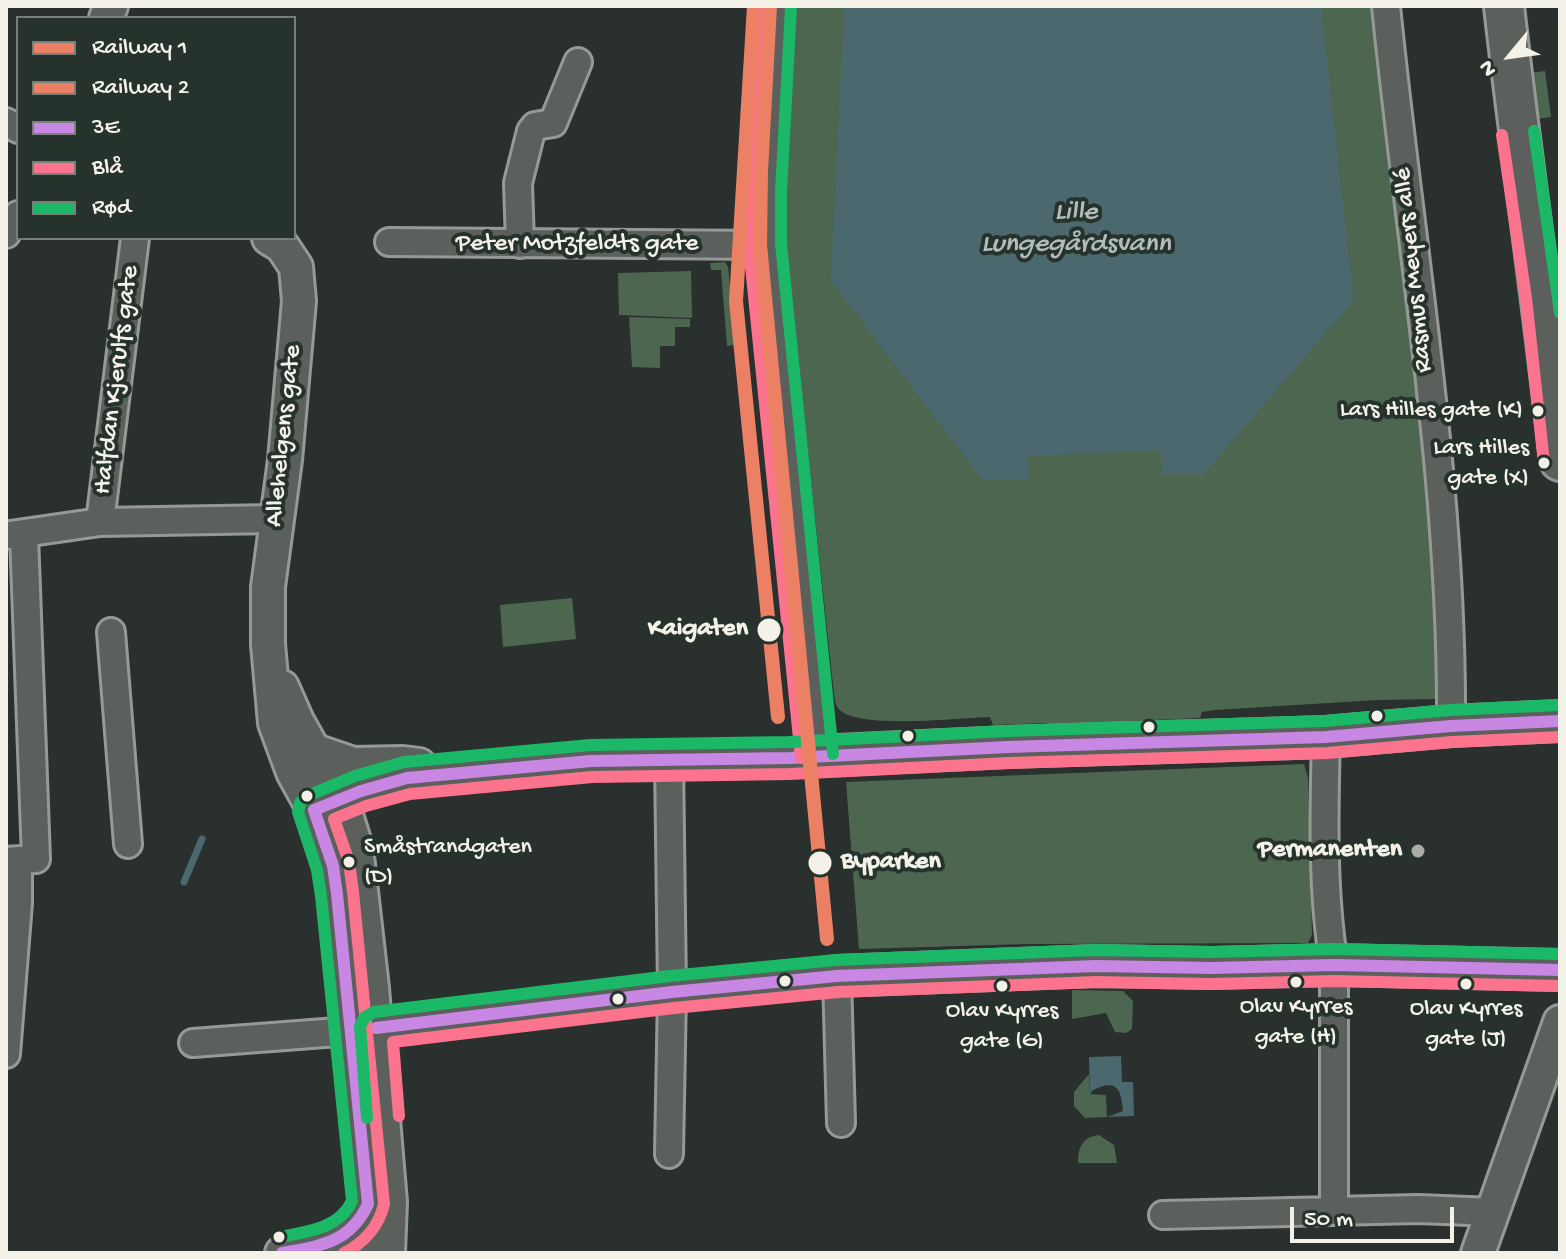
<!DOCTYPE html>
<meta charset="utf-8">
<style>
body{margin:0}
#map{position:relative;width:1566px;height:1259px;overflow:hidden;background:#29302d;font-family:"Gochi Hand",sans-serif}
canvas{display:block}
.frame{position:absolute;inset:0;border:8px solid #f4f1e8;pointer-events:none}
.legend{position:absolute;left:16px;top:16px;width:280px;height:224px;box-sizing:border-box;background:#26332d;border:2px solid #787f78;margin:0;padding:10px 14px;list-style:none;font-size:24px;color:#f4f1e8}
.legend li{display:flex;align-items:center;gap:16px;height:40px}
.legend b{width:40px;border:2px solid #787f78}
.north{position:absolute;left:1470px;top:16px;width:80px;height:80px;-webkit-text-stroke:6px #26332d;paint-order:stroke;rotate:241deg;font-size:22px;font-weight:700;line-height:32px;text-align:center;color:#f4f1e8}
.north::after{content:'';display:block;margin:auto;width:28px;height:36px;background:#f4f1e8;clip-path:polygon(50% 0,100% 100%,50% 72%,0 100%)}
.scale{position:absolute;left:1290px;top:1207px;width:164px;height:36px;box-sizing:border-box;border:4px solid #f4f1e8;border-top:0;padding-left:10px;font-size:24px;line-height:28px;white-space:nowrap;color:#f4f1e8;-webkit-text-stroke:6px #26332d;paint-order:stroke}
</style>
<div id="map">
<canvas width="1566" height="1259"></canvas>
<div class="frame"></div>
<ul class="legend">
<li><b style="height:10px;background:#ec8065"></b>Railway 1</li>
<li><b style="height:10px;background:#ec8065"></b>Railway 2</li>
<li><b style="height:10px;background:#c787e3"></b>3E</li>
<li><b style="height:10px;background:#fc738d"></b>Blå</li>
<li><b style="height:10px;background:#1ab867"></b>Rød</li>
</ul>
<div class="north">N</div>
<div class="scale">50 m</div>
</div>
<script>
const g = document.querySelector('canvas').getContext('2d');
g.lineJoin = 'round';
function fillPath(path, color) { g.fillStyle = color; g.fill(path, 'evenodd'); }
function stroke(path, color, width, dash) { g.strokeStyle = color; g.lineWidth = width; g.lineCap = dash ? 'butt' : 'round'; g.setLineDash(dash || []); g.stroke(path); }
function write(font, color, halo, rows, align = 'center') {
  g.font = font + ' "Gochi Hand",sans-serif'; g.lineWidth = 8; g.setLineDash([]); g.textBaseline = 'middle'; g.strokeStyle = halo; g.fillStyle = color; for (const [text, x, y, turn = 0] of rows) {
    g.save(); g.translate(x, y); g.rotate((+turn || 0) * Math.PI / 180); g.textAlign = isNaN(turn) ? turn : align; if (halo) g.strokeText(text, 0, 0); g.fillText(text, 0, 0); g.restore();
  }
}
const green = new Path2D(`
 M796,6h578c28,231 62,460 65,693l-62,1 -162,10 -13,2 -2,6 -69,3 -15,10 -50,1 -19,-9 -54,2 -3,-8c-32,1 -126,12 -149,-6 -6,-4 -6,-10 -7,-17l-39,-362 -14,-70z
 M1545,71l6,46 -21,3v-47z
 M725,262l3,5 7,67 -2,11 -6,1 -6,-76h-10l-1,-7z
 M691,271l1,47 -73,-3 -1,-42z
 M629,317l61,2v8h-15v19h-15v22l-28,-1z
 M572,598l4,41 -73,8 -3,-42z
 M1304,764l4,14 4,157 -4,8 -281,1 -168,5 -13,-167z
 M1072,990l51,1 10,10 -1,28 -6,4 -11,-1 -9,-19 -34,6z
 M1089,1074l1,20 16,1 1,22 -22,1 -11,-12v-14z
 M1099,1135l15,10 3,18h-39c0,-15 4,-26 21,-28z`);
const water = new Path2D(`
 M844,6h477l33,294 -150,174h-42l-2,-24 -132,6 1,24 -47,-1 -151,-198z
 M1121,1056l1,26h11l1,34 -27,1 16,-6c-2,-21 -5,-33 -30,-21l-3,4 -1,-37z`);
const stream = new Path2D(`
 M184,882l18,-43`);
const minor = new Path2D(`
 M1386,6c24,239 67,479 65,720
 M6,122l12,7
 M6,234l12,-19
 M389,242l376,3
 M520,244l-2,-61 13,-52 4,-5 18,-3 25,-61
 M100,522l35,-284
 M10,535l90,-13 175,-3
 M111,632l17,212
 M1326,737c-2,75 -4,154 8,228v245
 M6,861l30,-2 -12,-324
 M837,976l4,147
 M193,1043l158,-12
 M6,1054l12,-151v-42
 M669,1154l3,-162 -3,-233
 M1163,1215l255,-6 76,3`);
const major = new Path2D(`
 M106,18l5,-12
 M269,238l13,8 14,21 3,34 -14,159 -17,127v57l7,79 18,49 21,38 19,56 35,338 -1,25 -14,24
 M282,687l15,34 44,78 15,48 16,141 18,214 -2,51
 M315,751l38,13 50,-1 16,2
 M314,810l74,-28 43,-7 160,-14 226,-5 -52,-511v-53l10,-186
 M376,1028l296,-36 165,-16
 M282,1253c29,-6 72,-9 84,-42
 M1478,1253l82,-231`);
const highway = new Path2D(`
 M1504,6c17,152 40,303 56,455
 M817,756l191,-9 318,-10 125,-11 109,-5
 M837,976l259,-10 116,2 122,-3 226,5`);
const bus1 = new Path2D(`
 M314,810l47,-19 46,-13 184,-17 199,-3 218,-11 318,-10 125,-11 109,-5
 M376,1028l296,-36 165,-16 259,-10 116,2 122,-3 226,5
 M282,1253c38,-7 68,-10 86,-49l-31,-310 -4,-28 -19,-56`);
const bus2 = new Path2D(`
 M759,6l-10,185v56l52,511
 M1502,135l24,163 18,165
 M399,1116l-6,-74 281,-34 164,-16 258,-10 116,2 122,-3 226,5
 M344,1253c20,-10 35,-27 40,-49l-31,-312 -4,-30 -15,-43 32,-13 44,-12 182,-17 198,-3 219,-11 318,-10 125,-11 108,-5`);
const bus3 = new Path2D(`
 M791,7l-10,185v52l52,510
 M1534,131l26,182
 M367,1118l-7,-92 5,-9 9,-5 296,-36 166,-16 260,-10 116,2 122,-3 226,5
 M279,1237c27,-5 60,-8 73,-36l-31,-305 -4,-26 -19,-58 2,-9 7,-7 48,-20 49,-14 186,-17 199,-3 218,-11 318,-10 125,-11 109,-5`);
const rail1 = new Path2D(`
 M770,6l-9,165 -1,74 67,694`);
const rail2 = new Path2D(`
 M754,6l-18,295 42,416`);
const markers = [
 [1538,411,7,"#f4f1e8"],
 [1544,463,7,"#f4f1e8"],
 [769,630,13,"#f4f1e8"],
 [1377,716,7,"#f4f1e8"],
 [1149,727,7,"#f4f1e8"],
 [908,736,7,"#f4f1e8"],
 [307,796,7,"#f4f1e8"],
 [1418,851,8,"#adada7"],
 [349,862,7,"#f4f1e8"],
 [820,863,13,"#f4f1e8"],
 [785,981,7,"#f4f1e8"],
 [1296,982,7,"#f4f1e8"],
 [1466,984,7,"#f4f1e8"],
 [1002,986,7,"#f4f1e8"],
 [618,999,7,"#f4f1e8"],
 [279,1237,7,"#f4f1e8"]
];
const busNames = [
 ["Lars Hilles gate (K)",1523,411,"right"],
 ["Lars Hilles",1529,449,"right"],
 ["gate (X)",1529,479,"right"],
 ["Småstrandgaten",364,848,"left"],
 ["(D)",364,878,"left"],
 ["Olav Kyrres",1296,1008],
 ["gate (H)",1296,1038],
 ["Olav Kyrres",1466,1010],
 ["gate (J)",1466,1040],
 ["Olav Kyrres",1002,1012],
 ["gate (G)",1002,1042]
];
const streetNames = [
 ["Peter Motzfeldts gate",577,245],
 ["Rasmus Meyers allé",1415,270,-96],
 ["Halfdan Kjerulfs gate",118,380,-83],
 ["Allehelgens gate",285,436,-84]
];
const stopNames = [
 ["Kaigaten",748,630],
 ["Byparken",841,863,"left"]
];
const poiNames = [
 ["Permanenten",1402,851]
];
const waterNames = [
 ["Lille",1076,214],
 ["Lungegårdsvann",1076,246]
];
fillPath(green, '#4d6650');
fillPath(water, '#4b686f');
stroke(stream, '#4b686f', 7);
stroke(minor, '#969996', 32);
stroke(major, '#969996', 38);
stroke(highway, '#969996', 44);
stroke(minor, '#5c605c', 26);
stroke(major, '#5c605c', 32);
stroke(highway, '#5c605c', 38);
stroke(bus1, '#c787e3', 12);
stroke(bus2, '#fc738d', 12);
stroke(bus3, '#1ab867', 12);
stroke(rail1, '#ec8065', 14);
stroke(rail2, '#ec8065', 14);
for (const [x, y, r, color] of markers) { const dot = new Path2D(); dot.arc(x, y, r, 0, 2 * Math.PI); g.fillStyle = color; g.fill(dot); stroke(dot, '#26332d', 3); }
write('24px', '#f4f1e8', '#26332d', busNames);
write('26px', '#f4f1e8', '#26332d', streetNames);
write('bold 26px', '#f4f1e8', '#26332d', stopNames, 'right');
write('bold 26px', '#f4f1e8', '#26332d', poiNames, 'right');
write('italic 28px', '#b2bcba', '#26332d', waterNames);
</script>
